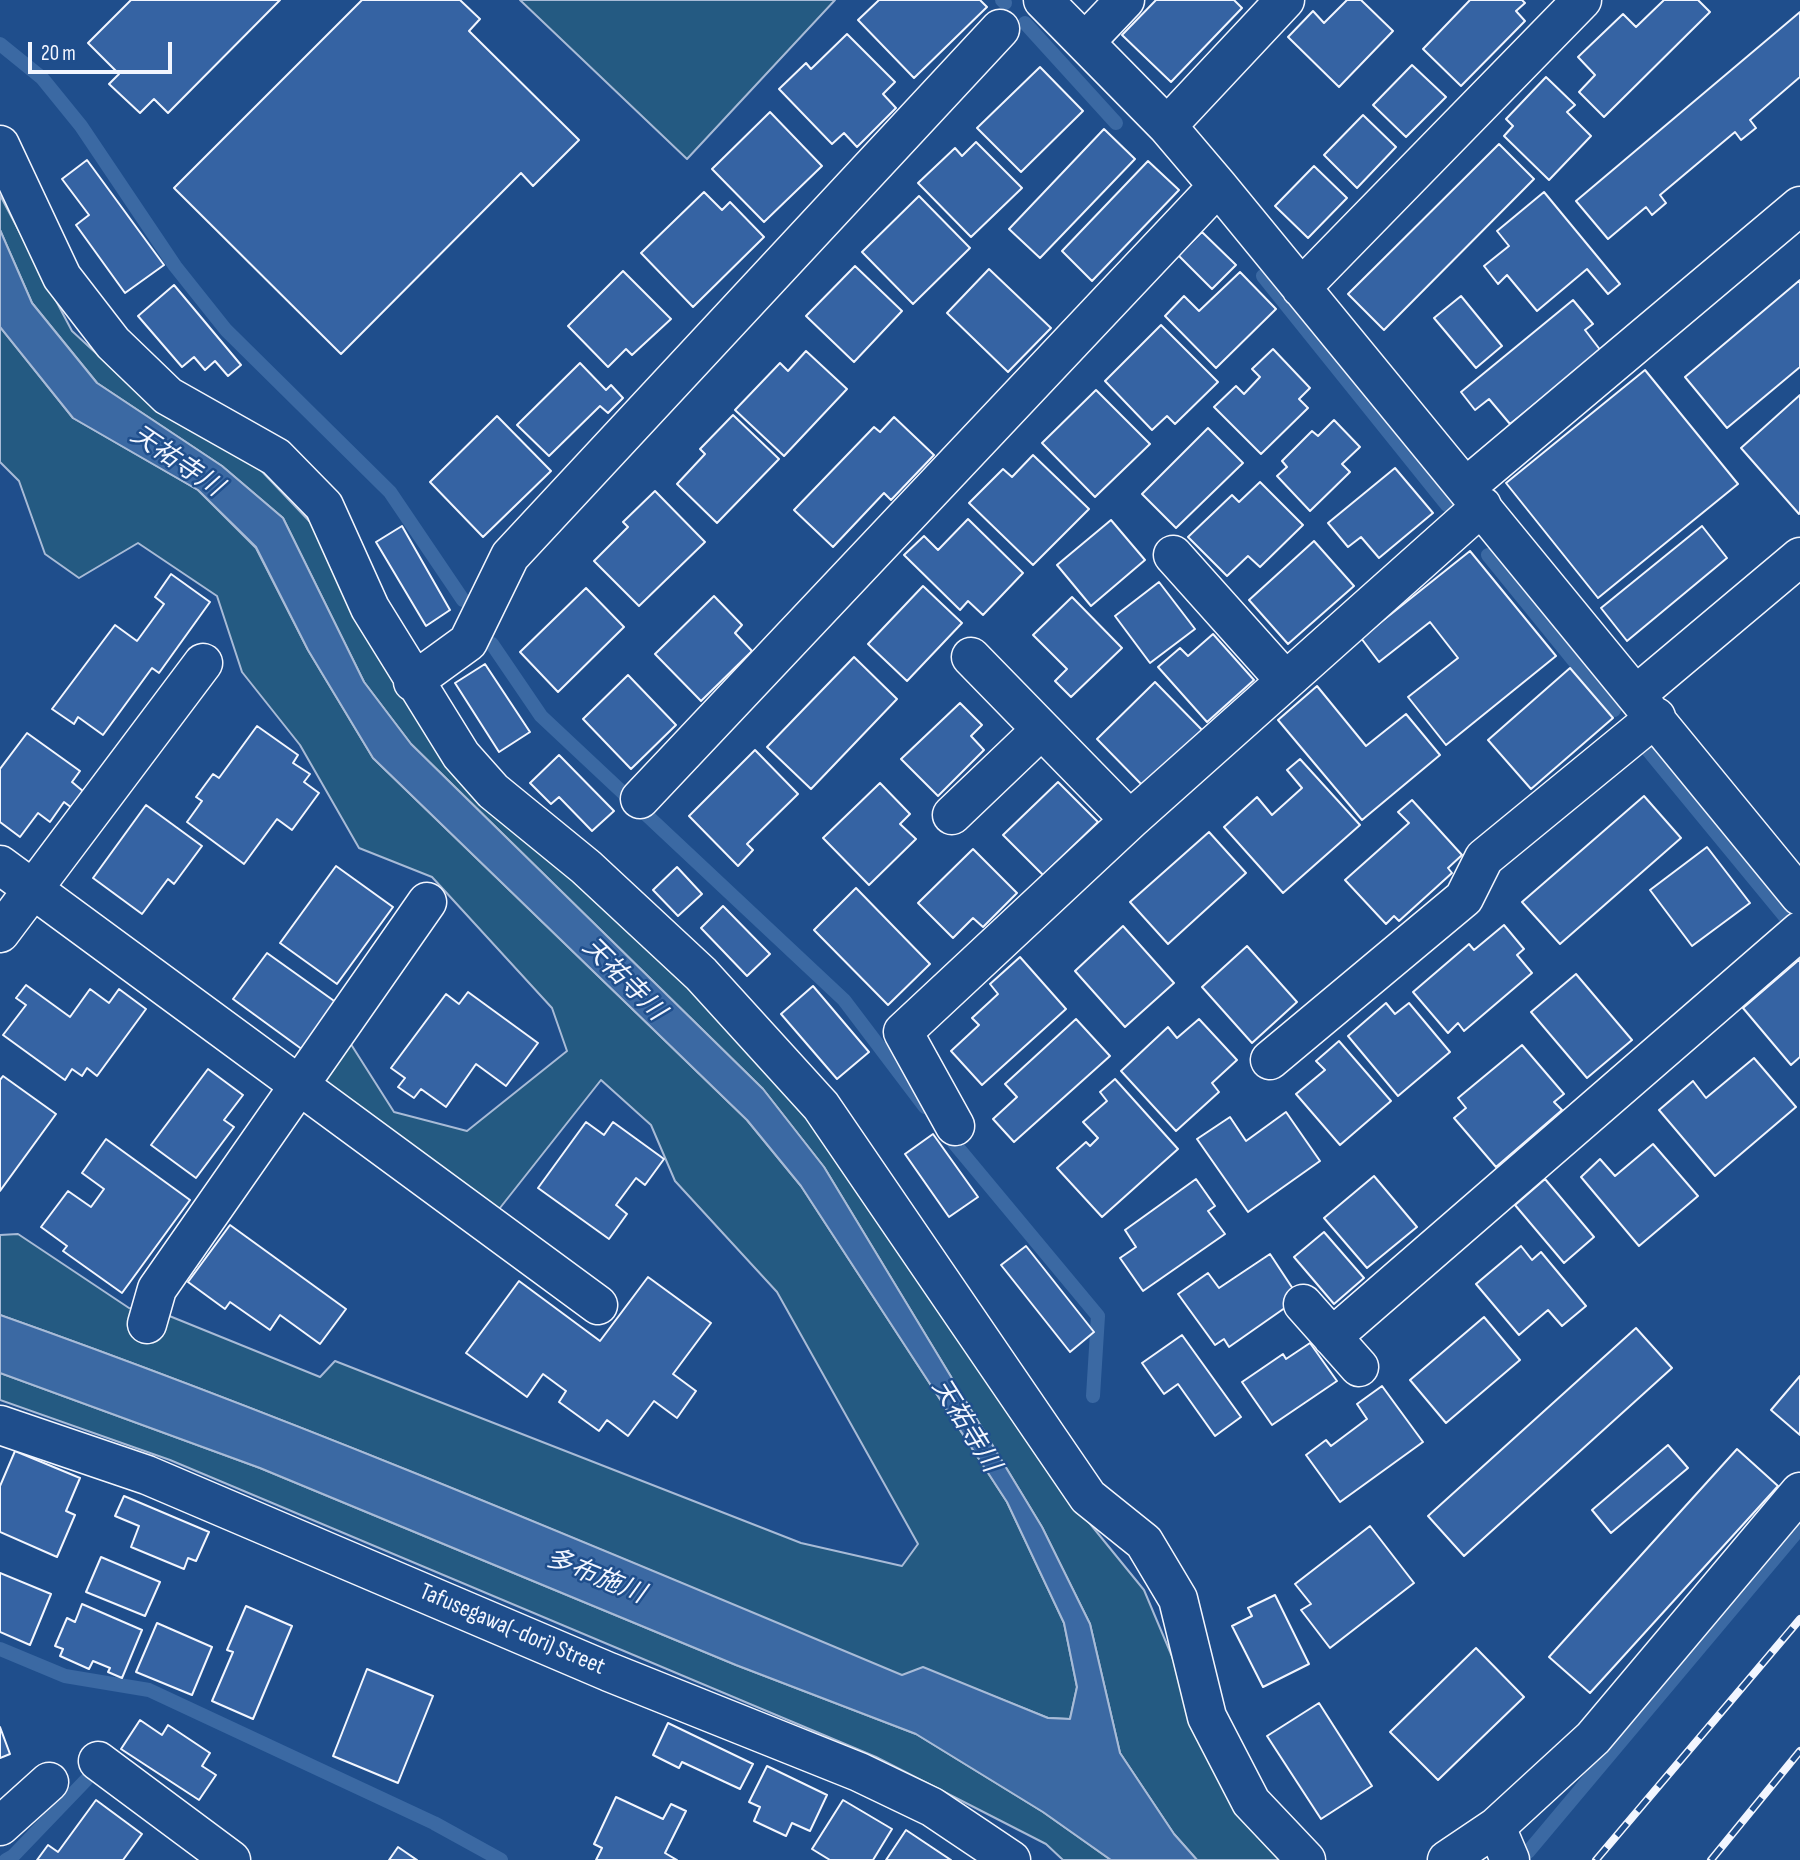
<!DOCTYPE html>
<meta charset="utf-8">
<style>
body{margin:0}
#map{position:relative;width:1800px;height:1860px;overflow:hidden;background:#1f4e8c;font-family:"Sofia Sans Condensed",sans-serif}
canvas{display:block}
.scale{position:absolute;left:28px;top:42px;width:144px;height:32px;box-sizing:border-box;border:4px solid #f2f6ff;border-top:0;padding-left:9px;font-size:21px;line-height:24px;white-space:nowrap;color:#f2f6ff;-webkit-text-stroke:5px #1f4e8c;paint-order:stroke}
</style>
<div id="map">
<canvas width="1800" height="1860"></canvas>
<div class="scale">20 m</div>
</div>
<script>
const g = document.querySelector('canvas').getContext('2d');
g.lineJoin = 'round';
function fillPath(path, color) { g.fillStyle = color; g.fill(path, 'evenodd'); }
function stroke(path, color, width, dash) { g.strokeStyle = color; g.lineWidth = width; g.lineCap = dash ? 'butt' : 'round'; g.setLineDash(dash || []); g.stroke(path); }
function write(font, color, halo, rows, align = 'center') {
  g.font = font + ' "Sofia Sans Condensed","Noto Sans JP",sans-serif'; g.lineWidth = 5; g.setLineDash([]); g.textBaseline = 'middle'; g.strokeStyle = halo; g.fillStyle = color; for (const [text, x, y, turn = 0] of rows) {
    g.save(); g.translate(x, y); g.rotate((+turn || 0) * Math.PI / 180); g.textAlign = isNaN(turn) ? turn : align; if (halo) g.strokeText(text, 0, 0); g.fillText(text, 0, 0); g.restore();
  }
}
const green = new Path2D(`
 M520,0h315l-148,159z
 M0,195l72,136 77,71 104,60 60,63 49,106 240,268 216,215 238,368 88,108 94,223 46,47h-87l-23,-26 -54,-81 -30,-129 -48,-97 -218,-360 -61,-78 -352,-345 -47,-62 -81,-164 -61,-52 -125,-83 -65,-80 -32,-73z
 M0,327l73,91 125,72 58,58 52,102 65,108 374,362 54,66 206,316 57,121 13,64 -7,32 -22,-1 -125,-50 -21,8c-299,-126 -597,-253 -902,-361v-80l18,-1 111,74 33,5 158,64 15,-16 466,182 101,23 16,-22 -141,-252 -102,-111 -24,-56 -50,-45 -105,133 -178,-132 29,-43 47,74 73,19 100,-80 -15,-43 -120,-131 -73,-29 -59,-103 -58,-73 -25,-76 -79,-53 -59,35 -34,-24 -26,-73 -19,-19z
 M0,1373l260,95 476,197 180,69 127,78 68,48h-48l-17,-16 -170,-87 -706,-297 -170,-60z`);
const water = new Path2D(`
 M0,230l32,73 65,80 125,83 61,52 81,164 47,62 352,345 61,78 218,360 48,97 30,129 54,81 23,26h-86l-68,-48 -127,-78 -180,-69 -476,-197 -260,-95v-58c305,108 603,235 902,360l21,-8 125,51 22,1 7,-32 -13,-64 -57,-121 -206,-316 -54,-66 -374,-362 -65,-108 -52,-103 -58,-57 -125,-72 -73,-91z`);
const stream = new Path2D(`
 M1002,0l3,3
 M1025,23l91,100
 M0,44l42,34 39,48 94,140 51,64 164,162 73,108
 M1263,276l184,229
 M1488,555l126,155
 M492,644l49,72 303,284 81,107
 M1647,749l140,170
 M944,1131l154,185 -5,80
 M0,1649l65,27 84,14 285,133 67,37
 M1528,1852l272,-324
 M6,1860l7,-4 73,-76`);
const building = new Path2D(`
 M131,0h149l-112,113 -14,-14 -14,14 -31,-29 10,-10 -31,-31z
 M362,0h98l20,19 -11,12 110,109 -46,46 -12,-13 -180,181 -167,-166z
 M879,0h101l7,7 -73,71 -56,-58z
 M1156,0h78l8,8 -71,74 -49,-47z
 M1347,0h14l32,31 -54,56 -51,-50 25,-26 11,12z
 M1470,0h52l3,3 -9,8 9,10 -64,65 -38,-37z
 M1664,0h34l12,12 -106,105 -25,-25 16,-17 -17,-18 45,-43 13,13z
 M1800,12v65l-50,43 6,8 -15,12 -6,-8 -75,63 6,8 -14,12 -6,-8 -38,32 -32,-38z
 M847,34l48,48 -12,12 13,14 -39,39 -13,-14 -12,11 -53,-55 27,-26 5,6z
 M1412,65l34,32 -40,40 -33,-32z
 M1040,67l43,44 -62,61 -44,-44z
 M1546,77l29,28 -8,7 24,24 -42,44 -45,-44 9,-10 -7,-7z
 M770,112l52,54 -58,56 -52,-53z
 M1363,115l33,32 -39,41 -33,-33z
 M1104,129l31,30 -95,99 -31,-29z
 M976,142l46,46 -51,49 -53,-54 37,-35 7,8z
 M1499,144l35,35 -150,151 -36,-36z
 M87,160l77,105 -39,28 -49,-68 13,-10 -27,-36z
 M1148,161l31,29 -87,91 -30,-30z
 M1314,166l33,32 -39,40 -33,-32z
 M704,192l18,18 8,-8 34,35 -71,70 -52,-54z
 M1544,192l76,92 -12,10 -21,-25 -50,42 -30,-36 -9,9 -14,-18 25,-20 -12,-15z
 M919,196l51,52 -57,56 -51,-52z
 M1202,232l34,33 -24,24 -34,-34z
 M855,266l47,45 -48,51 -48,-46z
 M989,269l62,59 -43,44 -61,-59z
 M623,271l48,48 -39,36 -6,-6 -18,18 -40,-41z
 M1240,272l36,37 -60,59 -51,-52 19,-20 15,15z
 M1800,280v87l-73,61 -42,-51z
 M174,285l67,80 -13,11 -13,-15 -10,9 -11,-13 -12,10 -44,-51z
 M1461,296l41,50 -26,22 -42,-50z
 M1573,300l20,24 -8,6 16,21 -91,73 -21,-25 -14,11 -14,-18z
 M1161,325l57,57 -43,42 -8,-8 -15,14 -47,-49z
 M1273,349l37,39 -11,11 9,9 -47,46 -47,-47 22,-21 8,8 16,-17 -8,-8z
 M806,351l41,38 -63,67 -49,-46 45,-47 8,8z
 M580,363l26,27 5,-5 12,13 -15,15 -8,-7 -51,50 -32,-31z
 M1645,370l93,114 -140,114 -92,-115z
 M1096,390l54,54 -55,53 -53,-54z
 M1800,395v118l-1,1 -58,-66z
 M733,415l46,44 -62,64 -40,-39 28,-30 -5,-5z
 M497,416l54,55 -68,66 -53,-55z
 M894,417l40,38 -43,45 -7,-7 -51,54 -39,-37 80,-83 6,5z
 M1334,420l26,27 -18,17 8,8 -40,39 -33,-35 10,-9 -5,-6 30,-30 6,5z
 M1208,428l35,35 -67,65 -34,-34z
 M1033,455l56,54 -56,56 -64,-62 34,-34 9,8z
 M1395,468l38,45 -54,45 -18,-21 -13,10 -20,-24z
 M1260,482l43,43 -43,42 -12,-11 -21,20 -39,-39 44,-42 7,7z
 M655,491l50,51 -66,64 -45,-45 34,-34 -5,-5z
 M968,519l55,54 -40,42 -15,-14 -8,9 -56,-55 20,-19 14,14z
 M1111,520l34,40 -54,46 -34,-41z
 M402,526l48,84 -24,16 -50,-84z
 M1702,526l25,32 -100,83 -26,-33z
 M1314,541l40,45 -66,58 -39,-44z
 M1470,551l86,105 -110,89 -38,-48 50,-39 -28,-36 -51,40 -18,-24z
 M171,574l39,28 -51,71 -7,-5 -49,67 -25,-18 -4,7 -22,-15 63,-84 22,16 27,-37 -9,-7z
 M1159,582l36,47 -45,34 -35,-47z
 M923,586l39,37 -55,58 -39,-37z
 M586,588l38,39 -66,65 -38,-40z
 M714,596l28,29 -7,8 17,18 -51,50 -46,-47z
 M1072,597l50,51 -51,49 -16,-16 12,-12 -34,-34z
 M1213,634l41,46 -47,42 -49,-55 22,-19 8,8z
 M854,657l43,42 -86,90 -44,-42z
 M485,664l45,68 -31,20 -44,-69z
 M1570,668l43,50 -82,71 -43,-49z
 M628,675l48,50 -45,44 -48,-50z
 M1155,682l48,49 -58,57 -48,-49z
 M1317,686l49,60 40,-32 34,41 -78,65 -84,-100z
 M960,703l22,22 -11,11 13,14 -46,46 -37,-37z
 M257,726l41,29 -5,8 17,11 -6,8 15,11 -27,37 -15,-11 -33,45 -57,-42 15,-21 -6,-4 17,-23 6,4z
 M27,733l53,38 -8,11 12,10 -12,16 -8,-6 -14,20 -12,-9 -18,24 -20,-15v-53z
 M755,750l43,44 -51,50 6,6 -15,16 -49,-50z
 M559,755l55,56 -22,20 -33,-34 -8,7 -21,-21z
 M1300,759l60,66 -77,68 -59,-66 33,-30 15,18 30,-27 -15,-18z
 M1058,782l40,40 -55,53 -40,-40z
 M880,783l30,31 -10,10 16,15 -47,46 -46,-47z
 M1644,796l37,42 -121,106 -38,-42z
 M1412,800l50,55 -14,13 4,5 -53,48 -5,-5 -8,8 -41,-44 64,-57 -11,-11z
 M146,805l56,41 -28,38 -6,-5 -26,35 -49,-36z
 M1209,832l37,41 -78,71 -38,-42z
 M1707,847l43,56 -58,43 -42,-56z
 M973,849l44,44 -34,34 -10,-9 -20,20 -35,-35z
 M336,866l57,41 -56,77 -57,-41z
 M677,867l25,27 -24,22 -25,-26z
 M856,888l74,76 -42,41 -74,-75z
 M723,906l47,48 -23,22 -46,-48z
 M1504,925l20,24 -7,6 15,18 -68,58 -6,-8 -10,10 -35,-41 56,-48 5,6z
 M1123,926l51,57 -49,44 -50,-56z
 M1247,946l50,56 -45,41 -50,-56z
 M267,953l70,50 -34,47 -70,-51z
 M1020,957l46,52 -84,76 -31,-34 28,-26 -7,-7 26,-24 -8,-10z
 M1800,959v98l-9,8 -48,-57z
 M1576,974l56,66 -45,38 -56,-66z
 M26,985l44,32 20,-28 19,14 10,-14 27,20 -49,67 -10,-8 -5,8 -10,-7 -7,11 -62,-45 23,-30 -10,-7z
 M813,986l56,66 -32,27 -56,-65z
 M468,992l70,51 -32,43 -30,-22 -30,43 -25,-18 -7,9 -16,-11 7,-9 -14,-10 55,-74 13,10z
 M1386,1003l9,11 14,-11 41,49 -52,44 -50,-60z
 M1076,1019l34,37 -96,86 -21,-23 24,-22 -12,-13z
 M1199,1019l38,41 -25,23 7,9 -43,39 -55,-60 47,-44 9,11z
 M1339,1041l52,60 -51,44 -44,-51 29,-24 -9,-9z
 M1522,1045l42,49 -10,8 8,8 -66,57 -42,-49 12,-10 -8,-10z
 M1754,1058l42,49 -81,69 -56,-66 34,-29 13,17z
 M208,1069l35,26 -19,25 10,7 -38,51 -45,-33z
 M3,1076l53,38 -56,77v-111z
 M1115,1079l63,70 -76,68 -45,-49 29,-26 4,4 8,-8 -15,-16 24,-21 -7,-9z
 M1286,1112l34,49 -72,51 -51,-73 33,-22 16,24z
 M586,1122l18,13 9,-13 51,37 -19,26 -9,-7 -20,27 11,9 -18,25 -71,-51z
 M933,1134l45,63 -29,20 -44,-63z
 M106,1139l84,61 -68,93 -59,-42 4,-5 -26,-19 27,-36 23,16 13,-18 -22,-16z
 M1653,1144l45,52 -59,50 -58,-69 19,-18 15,17z
 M1374,1176l43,51 -50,41 -43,-50z
 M1196,1179l19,27 -7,5 17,23 -82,57 -23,-33 16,-11 -11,-17z
 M1545,1179l49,58 -30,26 -49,-58z
 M230,1225l116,84 -26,35 -40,-29 -10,15 -40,-28 -5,7 -37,-27z
 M1324,1232l40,46 -30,26 -40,-47z
 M1026,1246l68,86 -24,20 -69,-87z
 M1521,1246l11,14 9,-8 45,54 -24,20 -14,-16 -29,25 -43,-51z
 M1270,1254l29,44 -70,49 -5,-8 -9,6 -37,-51 30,-21 11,15z
 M648,1277l63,46 -38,51 23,17 -19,27 -23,-17 -26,35 -21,-16 -8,11 -40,-29 7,-11 -23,-17 -16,23 -61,-44 53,-72 81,60z
 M1484,1317l36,43 -74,63 -36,-43z
 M1636,1328l36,40 -208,188 -36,-40z
 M1182,1335l59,82 -26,19 -37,-52 -14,10 -22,-31z
 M1310,1343l27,38 -65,44 -30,-43 41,-28 3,5z
 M1800,1376v59l-29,-25z
 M1382,1386l41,56 -83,60 -34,-47 20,-15 5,6 36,-27 -10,-15z
 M1668,1445l20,23 -77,65 -19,-23z
 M1737,1449l41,37 -188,207 -41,-36z
 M15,1451l65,27 -14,33 9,4 -18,42 -57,-25v-46z
 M124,1496l85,36 -13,29 -8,-3 -4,11 -53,-22 8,-21 -24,-10z
 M1370,1526l44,57 -84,65 -29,-38 10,-6 -16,-20z
 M101,1557l59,25 -15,34 -59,-24z
 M0,1573l51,21 -21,51 -30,-13z
 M1275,1595l34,69 -46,23 -31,-61 20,-10 -4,-8z
 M82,1604l60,26 -20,48 -14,-6 2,-4 -17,-7 -4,8 -29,-13 3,-7 -8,-3 12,-28 8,4z
 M246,1606l46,20 -39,93 -41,-18 21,-49 -6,-2z
 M157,1623l55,24 -20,48 -56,-23z
 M1476,1648l48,49 -86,83 -48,-48z
 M367,1669l66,27 -35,87 -65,-27z
 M1319,1703l53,83 -51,33 -54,-83z
 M140,1720l22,15 6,-10 42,28 -8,13 14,9 -17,25 -78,-51z
 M668,1723l85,41 -13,25 -58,-27 -3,6 -26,-13z
 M0,1727l10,27 -10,4z
 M767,1766l60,29 -17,36 -18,-8 -6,13 -32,-15 6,-14 -11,-5z
 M616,1797l47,22 8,-15 15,7 -21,42 12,7h-81l6,-12 -8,-4z
 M96,1800l46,34 -19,26h-86l11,-15 10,7z
 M843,1800l49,29 -19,31h-43l-18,-11z
 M906,1830l45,30h-65z
 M398,1847l19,13h-28z`);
const minor = new Path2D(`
 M1043,0l124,126 51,60 582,710
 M1085,42l40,-42
 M1167,126l118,-126
 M0,145l62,132 51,66 55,53 108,61 48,49 46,102 91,147 32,36 93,76 115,107 120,132 267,391 56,45 34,57 29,118 44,85 55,58
 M1301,288l281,-288
 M1466,487l334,-281
 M1173,555l111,124
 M971,657l159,163
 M413,682l55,-40 42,-86 490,-527
 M1637,694l163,-137
 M640,799l578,-613
 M952,815l89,-85
 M0,865l598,440
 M0,933l203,-270
 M1270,1060l194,-162 20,-40 172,-141
 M955,1126l-52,-94 227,-212 352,-314
 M1303,1304l56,63
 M147,1324l10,-35 270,-387
 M1332,1337l468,-406
 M0,1425l147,50 462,197 250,100 73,35 79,53
 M98,1761l133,99
 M0,1826l49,-44
 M1496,1827l14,33
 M1447,1860l49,-33 97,-89 207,-246`);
const rail = new Path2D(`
 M1596,1860l204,-241
 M1711,1860l89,-109`);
const streetNames = [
 ["Tafusegawa(-dori) Street",512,1630,23]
];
const waterNames = [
 ["天祐寺川",176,462,34],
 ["天祐寺川",623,980,45],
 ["天祐寺川",965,1426,58],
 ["多布施川",595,1577,22]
];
fillPath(green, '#245a82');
stroke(green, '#a8bbd7', 2);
fillPath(water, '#3b69a3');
stroke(water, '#a8bbd7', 2);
stroke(stream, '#3b69a3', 14);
fillPath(building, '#3563a3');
stroke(building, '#f2f6ff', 2);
stroke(minor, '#f2f6ff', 41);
stroke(minor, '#1f4e8c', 38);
stroke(rail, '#f2f6ff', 8);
stroke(rail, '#1f4e8c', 5, [16]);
write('24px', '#f2f6ff', '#1f4e8c', streetNames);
write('italic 26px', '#f2f6ff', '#1f4e8c', waterNames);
</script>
